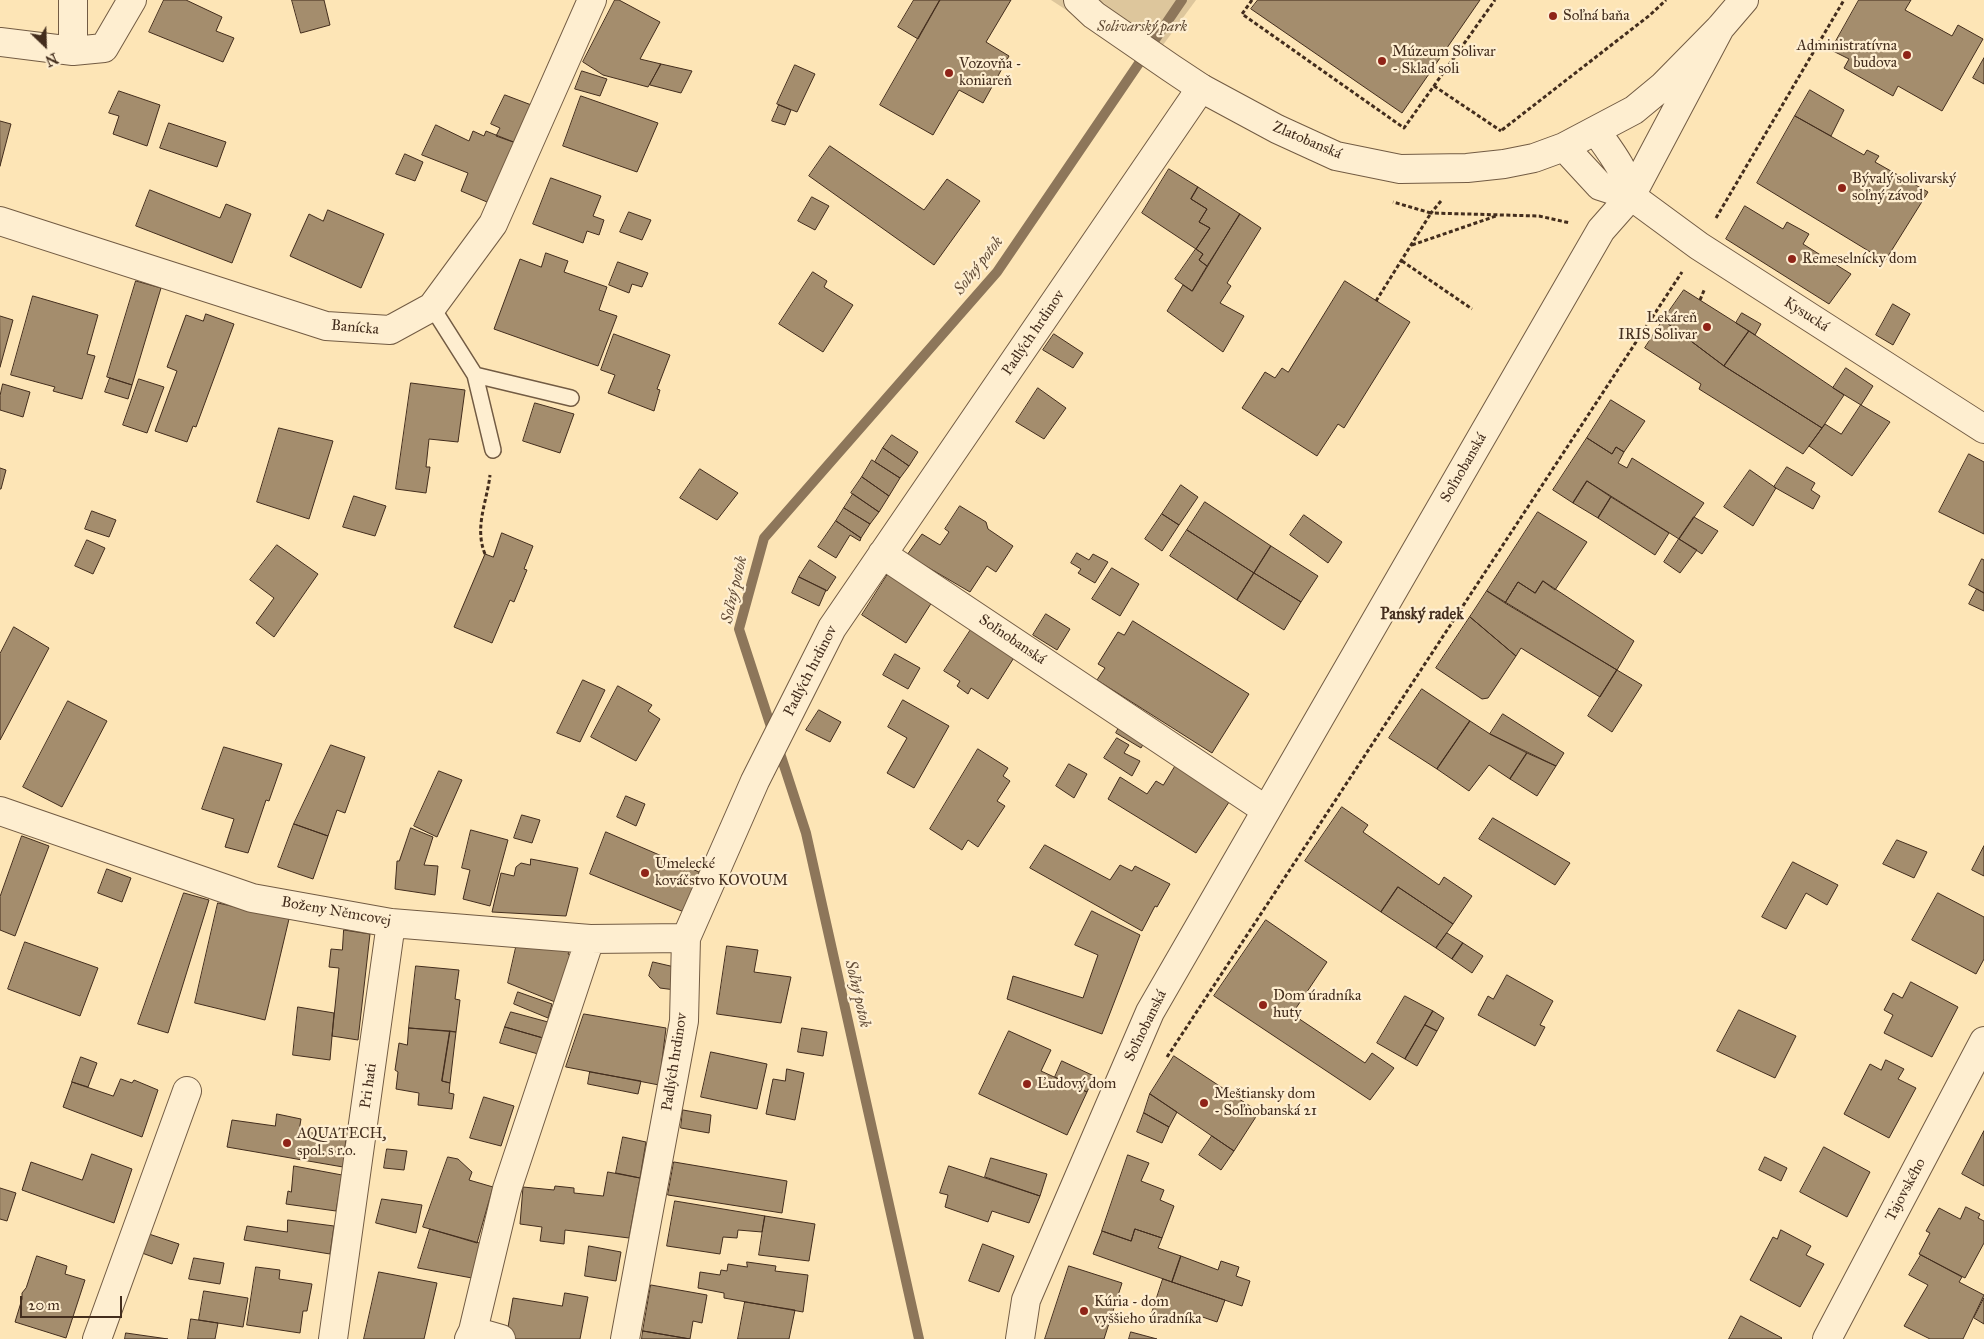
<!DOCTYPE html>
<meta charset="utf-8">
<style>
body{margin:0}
#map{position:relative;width:1984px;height:1339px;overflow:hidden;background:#fde5b6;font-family:"IM FELL Great Primer",serif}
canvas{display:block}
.north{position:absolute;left:20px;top:20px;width:50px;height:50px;-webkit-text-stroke:4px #feeed0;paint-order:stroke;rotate:156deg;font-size:14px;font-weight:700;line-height:20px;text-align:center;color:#432d1d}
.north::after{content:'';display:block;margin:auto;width:18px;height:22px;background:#432d1d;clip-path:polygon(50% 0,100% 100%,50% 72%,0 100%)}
.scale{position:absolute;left:20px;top:1296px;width:102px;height:22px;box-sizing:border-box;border:2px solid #432d1d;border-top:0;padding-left:6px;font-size:15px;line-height:18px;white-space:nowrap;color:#432d1d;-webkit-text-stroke:4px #feeed0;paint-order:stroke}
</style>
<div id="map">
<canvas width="1984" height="1339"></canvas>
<div class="north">N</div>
<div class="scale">20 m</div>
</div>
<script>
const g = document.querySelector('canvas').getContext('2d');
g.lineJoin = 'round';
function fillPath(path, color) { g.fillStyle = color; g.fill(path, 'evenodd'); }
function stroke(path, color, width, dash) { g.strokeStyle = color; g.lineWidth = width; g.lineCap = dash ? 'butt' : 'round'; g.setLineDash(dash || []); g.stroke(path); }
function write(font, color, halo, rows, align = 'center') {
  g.font = font + ' "IM FELL Great Primer",serif'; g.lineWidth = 4.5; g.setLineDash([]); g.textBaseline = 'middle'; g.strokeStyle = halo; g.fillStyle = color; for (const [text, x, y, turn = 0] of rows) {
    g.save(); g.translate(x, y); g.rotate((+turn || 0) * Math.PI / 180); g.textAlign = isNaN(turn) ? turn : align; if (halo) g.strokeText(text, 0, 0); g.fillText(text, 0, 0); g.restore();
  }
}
const green = new Path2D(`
 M1051,0h145l-47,64z`);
const stream = new Path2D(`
 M773,733l-34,-104 25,-91 233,-266 185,-272
 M778,747l28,86 113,506`);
const building = new Path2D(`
 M164,0h22l36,17 -6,14 18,7 -11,24 -74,-30z
 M292,0h32l6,25 -29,8z
 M615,0h4l41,22 -20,37 21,5 -13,23 -45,-12 -20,-13z
 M914,0h26l-22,39 -20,-12z
 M940,0h71l-25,42 23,14 -26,47 -24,-13 -26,45 -53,-30z
 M1258,0h222l-78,113 -151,-104z
 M1859,0h52l-6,10 47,26 6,-11 25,14 -41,72 -44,-25 -5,10 -49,-28 5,-9 -18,-9z
 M1984,58v26l-11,-6z
 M661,64l31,7 -11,22 -31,-8z
 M795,65l20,9 -18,38 -20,-8z
 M582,71l25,8 -7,17 -25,-7z
 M1810,90l34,20 -13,26 -36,-20z
 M119,91l41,14 -13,41 -34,-12 6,-18 -10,-3z
 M505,95l29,11 -18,37 -20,-7 4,-8 -9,-4z
 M581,96l77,27 -21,49 -74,-26z
 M779,105l12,5 -6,15 -13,-4z
 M1795,116l69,39 3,-5 12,6 -4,6 53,30 -43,69 -128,-78z
 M0,121l11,3 -11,42z
 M169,123l57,19 -9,25 -57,-19z
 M436,125l33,16 4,-10 11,5 2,-5 30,12 -29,59 -26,-11 7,-18 -46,-18z
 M830,146l94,64 23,-31 33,22 -46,64 -125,-89z
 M405,154l18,8 -8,19 -19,-7z
 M1169,169l29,18 -7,12 16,10 -8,13 11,6 -14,21 -54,-36z
 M551,178l50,18 -8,20 11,4 -5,15 -12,-4 -4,12 -50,-19z
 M1198,187l42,27 -33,52 -8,-6 4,-6 -7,-5 14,-21 -11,-6 8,-13 -16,-10z
 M150,190l70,28 6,-14 25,10 -19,49 -96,-37z
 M812,197l17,9 -14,24 -17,-9z
 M1745,206l38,23 4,-7 22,12 -6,10 48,30 -22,30 -103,-65z
 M328,210l56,24 -23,54 -71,-32 19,-42 14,7z
 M629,212l22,8 -9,20 -22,-8z
 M1240,214l21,14 -34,55 4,3 -11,17 24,13 -21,36 -56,-41 16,-26 9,6z
 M1196,249l7,5 -4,6 8,6 -15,25 -17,-12z
 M546,253l22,8 -4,11 43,15 -8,23 18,6 -19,50 -104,-37 26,-70 21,8z
 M618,262l30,11 -6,14 -10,-3 -3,9 -20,-8z
 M813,272l14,9 -3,6 29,18 -30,47 -44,-28z
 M136,281l25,7 -29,97 -25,-8z
 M1345,281l65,41 -66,106 -6,-4 -21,32 -75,-48 23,-36 10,6 7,-10 6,4z
 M1684,290l65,41 -25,35 -61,-46z
 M33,296l65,19 -11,39 8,2 -13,43 -29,-8 2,-4 -44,-12z
 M1893,304l17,10 -17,31 -17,-10z
 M1742,313l19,11 -6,11 -19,-12z
 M206,314l28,10 -38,103 -3,-1 -6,16 -32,-11 22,-60 -10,-4 19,-52 17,6z
 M0,316l13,4 -13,47z
 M1663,320l61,46 98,62 -19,26 -104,-65 2,-5 -56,-36z
 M1749,331l95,64 -22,33 -98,-62z
 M614,334l56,21 -13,34 3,1 -6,21 -46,-18 7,-18 -14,-5z
 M1054,334l29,19 -10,15 -30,-18z
 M1846,368l27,18 -12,19 -28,-17z
 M110,378l22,7 -4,14 -23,-7z
 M139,379l25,8 -17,46 -24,-8z
 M411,383l54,7 -7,52 -29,-3 -3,28h4l-4,26 -30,-4z
 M3,384l27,8 -7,25 -23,-7v-14z
 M1038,388l28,20 -22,31 -28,-17z
 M1611,400l34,21 -21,31 -8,-5 -4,7 -25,-16z
 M535,403l39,11 -14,39 -37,-12z
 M1861,405l29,17 -38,54 -43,-30 16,-22 16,10z
 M279,428l54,13 -24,78 -52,-17z
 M892,435l26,17 -9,14 -26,-18z
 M1587,438l25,16 4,-7 8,5 -6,11 9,5 5,-10 72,45 -25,36 -92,-58 -14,22 -20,-13z
 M883,448l26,18 -9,12 -25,-16z
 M1969,454l15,8v72l-45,-22z
 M872,460l28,18 -11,18 -27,-19z
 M1787,467l28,16 -4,7 9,6 -7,13 -39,-22z
 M0,468l6,2 -5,19h-1z
 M700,469l38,24 -21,27 -37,-22z
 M1750,470l26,18 -23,38 -29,-19z
 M862,477l27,19 -10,16 -28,-19z
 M1587,481l24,16 -13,21 -25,-15z
 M1181,485l17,12 -19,28 -17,-11z
 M853,494l26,18 -9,12 -26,-16z
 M354,496l32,10 -11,30 -32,-9z
 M1611,497l58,36 -14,22 -57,-37z
 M1205,502l66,44 -17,27 -67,-43z
 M960,506l26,16 2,7 25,17 -17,26 -9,-6 -17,26 -63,-37 15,-21 18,11 9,-13 -4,-3z
 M844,508l26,16 -9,14 -25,-17z
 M92,511l24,9 -7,17 -24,-8z
 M1538,512l49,30 -32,48 -12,-9 -8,12 -17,-11 -13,21 -18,-12z
 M1162,514l17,11 -17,26 -17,-12z
 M1304,515l38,27 -14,21 -38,-28z
 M1694,517l24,14 -16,23 -23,-15z
 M836,521l25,17 -1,3 -10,-6 -14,23 -18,-11z
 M1187,530l67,43 -17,27 -67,-44z
 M502,533l31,13 -9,23 3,1 -13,32 -4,-2 -18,43 -38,-16 31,-73 8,3z
 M1679,539l18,11 -17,23 -16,-11z
 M87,540l18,8 -12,26 -18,-8z
 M277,545l41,29 -44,63 -18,-14 18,-25 -24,-18z
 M1271,546l47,30 -17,26 -47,-29z
 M1077,553l12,7 4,-6 15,8 -13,21 -17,-10 3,-4 -10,-6z
 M1982,559l2,1v33l-15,-8z
 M810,560l26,17 -9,14 -28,-14z
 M1112,568l27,16 -19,32 -28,-17z
 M1254,573l47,29 -17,28 -47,-30z
 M888,574l44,28 -26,41 -44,-28z
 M799,577l27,13 -7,16 -27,-13z
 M1543,581l91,60 -17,29 -112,-67 13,-21 17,11z
 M1977,589l7,4v18l-15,-7z
 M1487,591l130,79 -17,27 -79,-49 -5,8 -46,-39z
 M1046,614l24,15 -13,21 -24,-15z
 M1470,617l46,39 -28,42 -6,1 -46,-31z
 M1133,621l116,73 -37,59 -115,-73 8,-12 -7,-4 20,-32 6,3z
 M14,627l35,21 -49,92v-86z
 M972,628l43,28 -27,43 -17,-11 -3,6 -11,-8 3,-5 -16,-10z
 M895,654l25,14 -12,21 -25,-14z
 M1617,670l25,15 -30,47 -24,-16z
 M583,680l22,10 -25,52 -23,-9z
 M618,686l34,19 -4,6 12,8 -24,42 -45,-24z
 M1422,689l48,32 -33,48 -48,-31z
 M903,700l46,26 -35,62 -27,-15 20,-35 -19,-11z
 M68,701l39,20 -45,86 -39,-20z
 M819,710l22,12 -11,20 -24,-12z
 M1503,714l61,39 -8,13 -66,-32z
 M1123,720l25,16 -7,12 -25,-15z
 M1470,721l20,13 37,19 -17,26 -21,-14 -20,26 -32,-22z
 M1117,738l12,7 -5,8 16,8 -8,15 -28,-18z
 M331,745l34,12 -20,56 -8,-3 -9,26 -34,-12z
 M224,747l58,17 -13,37 -3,-1 -18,53 -23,-6 9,-28 -32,-10z
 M978,749l30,19 -5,8 7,5 -13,20 8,5 -27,41 -10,-7 -6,10 -32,-21z
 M1527,753l29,13 -19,30 -27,-17z
 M1069,764l18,10 -13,24 -18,-12z
 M1176,765l55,34 -35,54 -88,-54 12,-22 27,17 9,-13 7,4z
 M439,771l23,9 -25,57 -23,-11z
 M626,796l19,8 -9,22 -19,-9z
 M1342,807l26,18 -5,7 76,53 5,-8 28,19 -19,28 -55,-37 -17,25 -76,-51z
 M522,815l18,5 -8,23 -18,-5z
 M1493,818l77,45 -15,22 -76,-46z
 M294,824l34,12 -15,43 -35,-12z
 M411,828l22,9 -9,28 14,1 -3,29 -40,-6 2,-28h2z
 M471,830l37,10 -18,66 -27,-7 7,-29 -8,-2z
 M606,832l93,40 -15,40 -94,-38z
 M22,836l27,10 -34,90 -15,-6v-33z
 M1897,840l30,12 -13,26 -31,-14z
 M1045,845l65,35 10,-15 12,6 3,-5 35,18 -13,23 -2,-1 -13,25 -112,-63z
 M1984,846v30l-12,-6z
 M531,859l47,9 -12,48 -74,-4 9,-39 13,3 2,-9 5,-4 9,2z
 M1793,862l45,23 -11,20 -21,-12 -20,36 -24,-12z
 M107,869l24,9 -9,24 -24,-9z
 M1398,887l55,37 -17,24 -55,-36z
 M184,893l25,7 -41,133 -30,-9z
 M1938,893l46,24v42l-8,15 -64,-34z
 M218,903l71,16 -24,101 -70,-17z
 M1092,911l48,24 -38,99 -95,-35 6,-23 70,22 15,-43 -23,-10z
 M1266,920l61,42 -35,52 73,49 7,-10 22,15 -24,32 -156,-104z
 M344,930l26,4 -12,106 -26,-4 7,-68 -10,-1 2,-18 11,1z
 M1447,933l16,10 -11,16 -16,-11z
 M25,942l73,26 -18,48 -72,-27z
 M517,943l53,7 -2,4 5,2 -18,46 -47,-19z
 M1463,943l20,13 -11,17 -20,-14z
 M727,946l31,4 -4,22 37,5 -10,46 -64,-9z
 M653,962l26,6 -4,22 -15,-2 -11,-12z
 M416,966l43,4 -4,29 5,1 -4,32 -47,-4z
 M1507,975l46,26 -13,24 5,2 -10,19 -57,-31 10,-19 5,3z
 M1911,982l47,25 -26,50 -48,-24 9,-18 -9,-5 9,-17 9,5z
 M518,992l34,12 -4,14 -34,-14z
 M1405,996l28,15 -28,48 -28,-16z
 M298,1007l36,6 -4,47 -37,-5z
 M1739,1010l57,26 -21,42 -58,-27z
 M1433,1011l11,7 -7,13 -12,-6z
 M511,1012l37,10 -5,16 -38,-11z
 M584,1014l82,14 -7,57 -93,-18z
 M1425,1025l12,6 -20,35 -12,-7z
 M505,1027l38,11 -5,16 -38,-11z
 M409,1028l41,3 -8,50 8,2 -1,10 5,1 -2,15 -34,-4 1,-12 -23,-4 2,-17 -3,-2 4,-27 8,2z
 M802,1028l25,4 -4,24 -25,-4z
 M450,1031l6,1 -6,51 -8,-2z
 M1009,1031l42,19 -10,21 46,21 -20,43 -88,-41z
 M711,1052l56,12 -10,45 -56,-12z
 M1174,1056l85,56 -25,39 -84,-57z
 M81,1057l16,6 -9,24 -16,-5z
 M1886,1060l18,9 -6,10 18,9 -27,50 -45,-24 26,-50 11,6z
 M1062,1061l32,15 -7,16 -32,-15z
 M787,1069l17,4 -9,47 -29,-6 7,-35 12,2z
 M590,1072l51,9 -3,13 -50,-10z
 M121,1079l11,4 2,-3 24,10 -16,47 -79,-30 9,-25 41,14z
 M1150,1094l27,18 -8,15 -25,-14z
 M484,1097l30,9 -13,40 -31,-8z
 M683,1110l28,5 -2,18 -28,-5z
 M1144,1113l25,14 -7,16 -25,-11z
 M277,1114l24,5 -2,12 47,7 -3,29 -116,-20 5,-27 43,6z
 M1984,1131v55l-22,-12z
 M1212,1136l22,15 -13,19 -22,-15z
 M623,1137l23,5 -6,36 -24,-5z
 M1824,1147l46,25 -23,45 -47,-25z
 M387,1149l20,2 -3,19 -20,-2z
 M92,1154l40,15 -18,54 -92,-33 9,-28 51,18z
 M1128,1155l21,8 -8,18 23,9 -4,10 14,6 -12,32 -27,-9 -4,12 -29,-10z
 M448,1157l10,2 14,13 -3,8 24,7 -16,56 -54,-16z
 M1765,1157l22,11 -6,13 -22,-11z
 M991,1158l56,16 -7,22 -55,-19z
 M674,1162l113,19 -5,32 -114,-18z
 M294,1166l48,9 -6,36 -50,-7 2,-13 3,1z
 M949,1166l91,30 -11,27 -37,-12 -4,11 -43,-15 3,-12 -8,-2z
 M608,1172l32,6 -11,60 -64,-8 -1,14 -24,-3 2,-14 -22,-3 3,-37 31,3 1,-4 19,2v5l29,3z
 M0,1188l16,5 -9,28 -7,-2z
 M382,1199l40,6 -6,28 -40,-10z
 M675,1201l90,15 -3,16 -24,-2 -1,8 -14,-1 -3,17 -53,-8z
 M1966,1207l14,7 -2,4 6,3v22l-19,35 -46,-24 11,-21 -4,-2 13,-23 21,11z
 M765,1216l50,8 -6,37 -50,-6z
 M288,1220l46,6 -4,28 -86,-14 3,-14 40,6z
 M430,1229l53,15 -11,34 -54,-10z
 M1135,1229l27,9 -4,10 23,8 -9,26 -79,-28 9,-23 29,10z
 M1781,1230l30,16 -5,9 18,9 -24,43 -50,-27 23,-43 4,2z
 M149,1234l30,10 -7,20 -30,-11z
 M983,1244l31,12 -15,36 -30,-11z
 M589,1246l32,6 -5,29 -31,-5z
 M1921,1255l41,22 -3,5 25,13 -21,44h-33l-26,-13 24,-41 -19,-10z
 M37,1256l30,10 -2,8 20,6 -19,58 -51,-16 7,-23v-6l4,-5z
 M1181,1256l37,14 3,-9 18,6 -3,9 14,5 -8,25 -70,-24z
 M194,1258l30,5 -4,21 -31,-5z
 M747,1262l29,4 -1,5 33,4 -5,37 -79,-14v-5l-26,-5 2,-16 20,3 1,-5 6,1 1,-7 19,3z
 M1069,1266l53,17 -18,56h-59z
 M256,1267l24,3 -1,9 33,5 -5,27h-4l-3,22 -53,-8z
 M379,1272l58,11 -13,56h-60z
 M1163,1279l62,21 -8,22 -26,-9 -3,11 -36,-11z
 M651,1285l56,10 -5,28 -9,-2 -3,18 -47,-8z
 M204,1291l44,7 -5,29 -44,-7z
 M565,1293l23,4 -8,42h-74l7,-41 49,8z
 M1984,1298v26l-10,-6z
 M745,1302l50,8 -6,29h-51z
 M1741,1316l41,22 -1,1h-52z
 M191,1319l27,4 -3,16h-27z
 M643,1331l47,8h-48z
 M1131,1332l26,7h-28z
 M126,1333l42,6h-43z`);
const path = new Path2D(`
 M1252,0l-10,14 162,114 91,-128
 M1434,86l67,45
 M1502,130l148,-115 16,-15
 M1441,201l-10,12 108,3 31,7
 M1716,218l128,-218
 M1412,245l84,-29
 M1402,261l70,48
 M1700,300l5,-12
 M1376,301l55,-88 -38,-11
 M485,554c-11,-27 2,-52 5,-79
 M1167,1057l515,-785`);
const service = new Path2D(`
 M432,307l43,68 96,23
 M475,375l18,75`);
const minor = new Path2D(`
 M0,42l73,9 31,-3 28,-48
 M73,51v-51
 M0,221l326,105 64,4 42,-23 61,-83 99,-224
 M882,554l384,256
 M0,811l252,87 139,25 199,16 96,-1
 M473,1331l28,8
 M97,1339l90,-248
 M333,1339l58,-416
 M469,1339l4,-8 34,-142 83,-250
 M625,1339l59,-318 2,-83 69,-157 77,-153 369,-540
 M1827,1339l157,-298`);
const tertiary = new Path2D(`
 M1078,0l16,15 77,53 30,20 76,41 59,27 64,13 67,-1 37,-4 30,-6 30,-11 70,-37 29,-24 57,-58 24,-28
 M1596,131c17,24 28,37 35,65
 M1564,147l36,39 31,10 68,50 285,183
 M1020,1339l6,-39 124,-288 451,-782 30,-34 89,-168`);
const markers = [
 [1553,16,5,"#8f2418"],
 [1907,55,5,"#8f2418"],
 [1382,61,5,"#8f2418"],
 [949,73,5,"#8f2418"],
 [1842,188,5,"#8f2418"],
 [1792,259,5,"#8f2418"],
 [1707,327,5,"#8f2418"],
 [645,873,5,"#8f2418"],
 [1263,1005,5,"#8f2418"],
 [1027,1084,5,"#8f2418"],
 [1204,1103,5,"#8f2418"],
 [287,1143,5,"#8f2418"],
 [1084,1311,5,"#8f2418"]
];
const poiNames = [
 ["Soľná baňa",1563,16],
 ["Administratívna",1897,46,"right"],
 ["budova",1897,63,"right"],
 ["Múzeum Solivar",1392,52],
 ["- Sklad soli",1392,69],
 ["Vozovňa -",959,64],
 ["koniareň",959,81],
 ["Bývalý solivarský",1852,179],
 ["soľný závod",1852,196],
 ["Remeselnícky dom",1802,259],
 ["Lekáreň",1697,318,"right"],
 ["IRIS Solivar",1697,335,"right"],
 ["Umelecké",655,864],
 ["kováčstvo KOVOUM",655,881],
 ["Dom úradníka",1273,996],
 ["huty",1273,1013],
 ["Ľudový dom",1037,1084],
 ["Meštiansky dom",1214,1094],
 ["- Soľnobanská 21",1214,1111],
 ["AQUATECH,",297,1134],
 ["spol. s r.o.",297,1151],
 ["Kúria - dom",1094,1302],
 ["vyššieho úradníka",1094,1319]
];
const parkNames = [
 ["Solivarský park",1142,27]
];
const streetNames = [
 ["Zlatobanská",1307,141,23],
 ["Kysucká",1806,315,33],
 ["Banícka",355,328,5],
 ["Padlých hrdinov",1034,333,-56],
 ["Soľnobanská",1464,468,-60],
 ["Soľnobanská",1012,640,34],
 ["Padlých hrdinov",811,671,-63],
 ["Boženy Němcovej",336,912,10],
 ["Soľnobanská",1146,1026,-64],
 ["Padlých hrdinov",675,1062,-81],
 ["Pri hati",369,1086,-82],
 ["Tajovského",1906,1190,-62]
];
const waterNames = [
 ["Soľný potok",979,266,-52],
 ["Soľný potok",735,590,-77],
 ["Soľný potok",857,994,77]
];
const neighbourhoodNames = [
 ["Panský radek",1422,615]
];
fillPath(green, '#ddc69c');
stroke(stream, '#8d765a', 10);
fillPath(building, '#a48d6d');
stroke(building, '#432d1d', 1);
stroke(service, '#725b43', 18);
stroke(minor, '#725b43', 30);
stroke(tertiary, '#725b43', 30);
stroke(path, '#432d1d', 3, [4, 2.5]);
stroke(service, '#feeed0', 15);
stroke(minor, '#feeed0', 28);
stroke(tertiary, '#feeed0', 28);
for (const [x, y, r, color] of markers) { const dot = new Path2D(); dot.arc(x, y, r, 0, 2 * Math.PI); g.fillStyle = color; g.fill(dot); stroke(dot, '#feeed0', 2); }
write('15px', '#432d1d', '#feeed0', poiNames, 'left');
write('italic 15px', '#624c36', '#feeed0', parkNames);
write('15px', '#432d1d', '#feeed0', streetNames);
write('italic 16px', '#624b36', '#feeed0', waterNames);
write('bold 16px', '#432d1d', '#feeed0', neighbourhoodNames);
</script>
